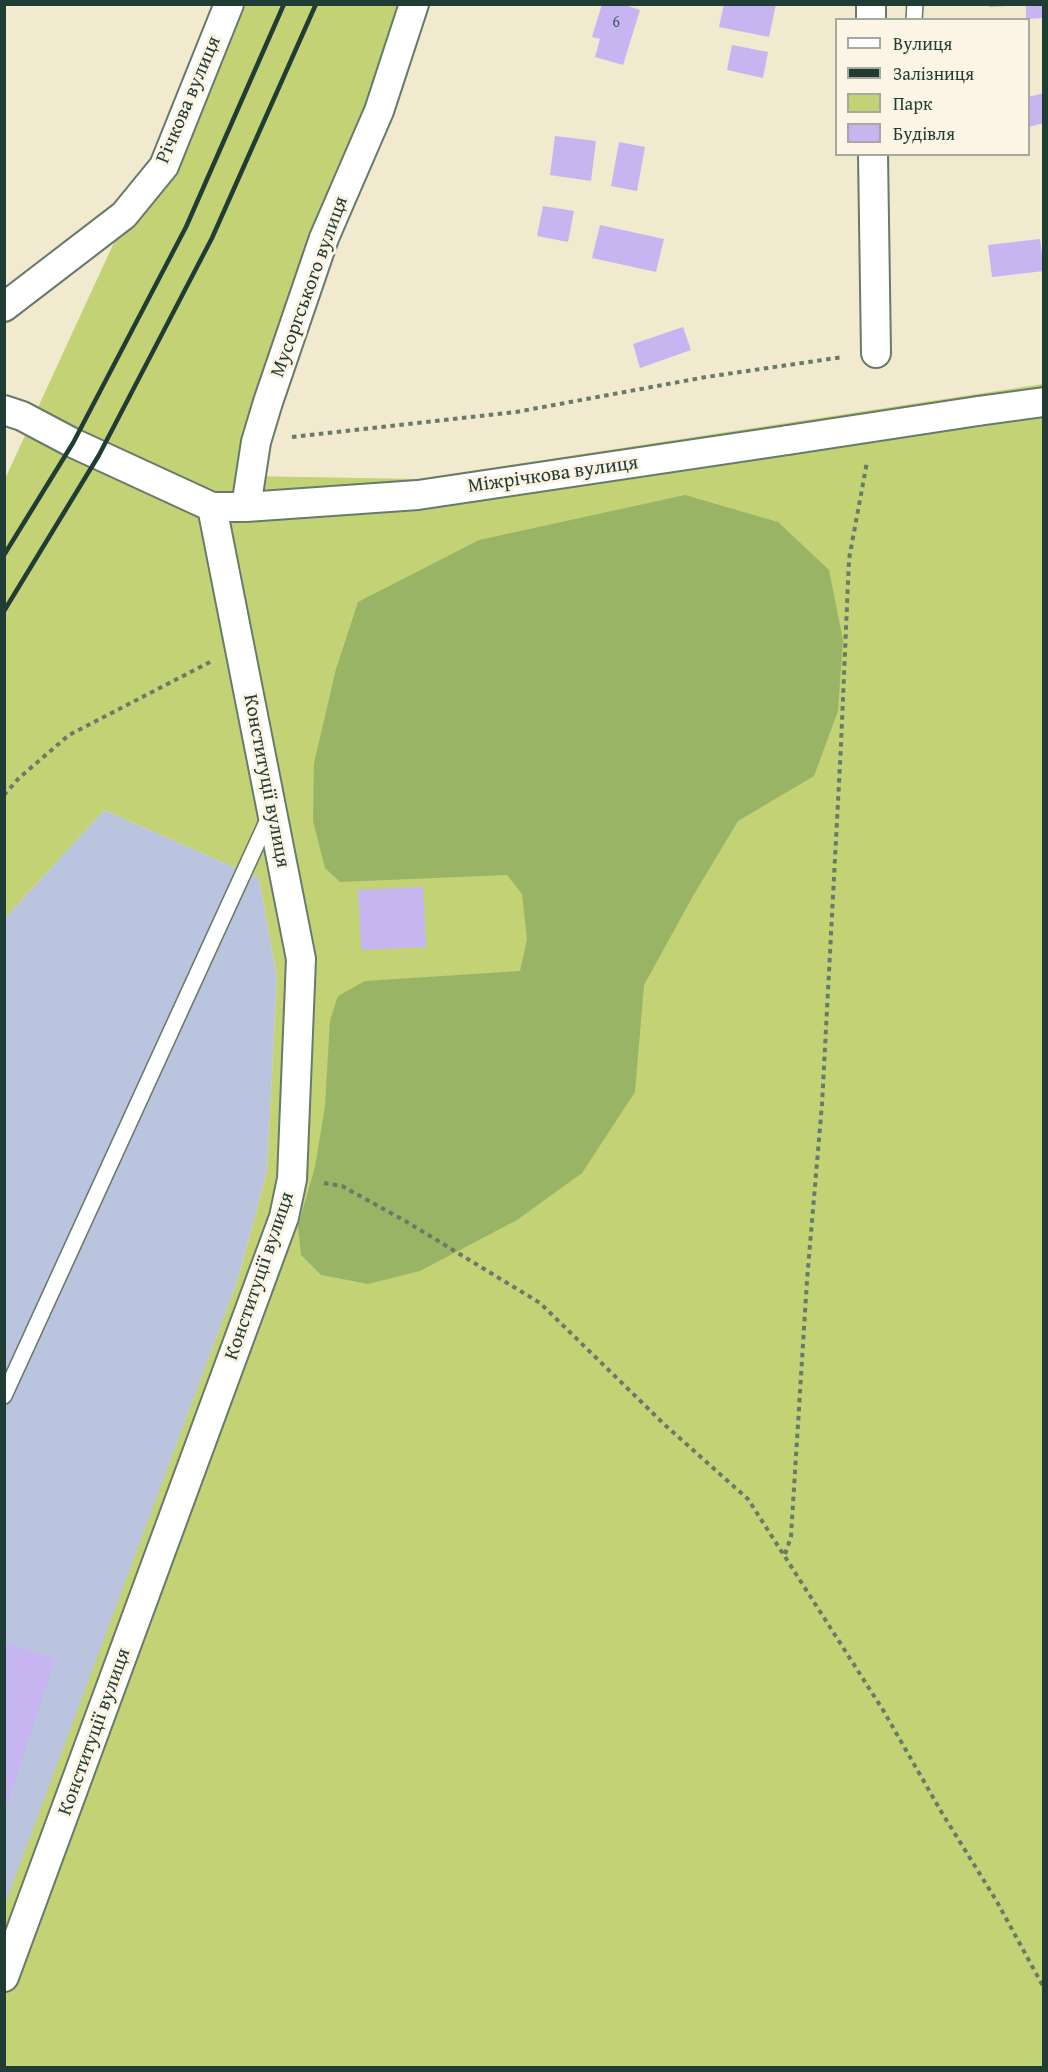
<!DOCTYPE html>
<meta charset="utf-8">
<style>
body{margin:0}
#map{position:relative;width:1048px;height:2072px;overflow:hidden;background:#f1eacf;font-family:"Gentium Book Plus",serif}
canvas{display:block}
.frame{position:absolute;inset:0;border:6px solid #1f3d34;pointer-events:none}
.legend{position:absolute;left:835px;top:18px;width:195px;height:138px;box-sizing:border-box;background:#fcf5e5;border:2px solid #a4ab9e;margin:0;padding:8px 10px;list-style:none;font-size:18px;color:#1f3d34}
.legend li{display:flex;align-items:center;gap:12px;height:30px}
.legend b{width:30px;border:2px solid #a4ab9e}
</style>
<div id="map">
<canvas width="1048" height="2072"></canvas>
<div class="frame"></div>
<ul class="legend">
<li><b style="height:8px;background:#fff"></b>Вулиця</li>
<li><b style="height:8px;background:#1f3d34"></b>Залізниця</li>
<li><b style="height:16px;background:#c3d275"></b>Парк</li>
<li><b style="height:16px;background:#c7b5f2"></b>Будівля</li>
</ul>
</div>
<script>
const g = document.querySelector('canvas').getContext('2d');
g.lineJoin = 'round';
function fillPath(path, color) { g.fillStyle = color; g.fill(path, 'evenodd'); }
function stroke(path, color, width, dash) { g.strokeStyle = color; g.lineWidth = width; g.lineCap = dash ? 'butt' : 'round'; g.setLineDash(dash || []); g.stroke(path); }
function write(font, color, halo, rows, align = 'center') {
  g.font = font + ' "Gentium Book Plus",serif'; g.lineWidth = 6; g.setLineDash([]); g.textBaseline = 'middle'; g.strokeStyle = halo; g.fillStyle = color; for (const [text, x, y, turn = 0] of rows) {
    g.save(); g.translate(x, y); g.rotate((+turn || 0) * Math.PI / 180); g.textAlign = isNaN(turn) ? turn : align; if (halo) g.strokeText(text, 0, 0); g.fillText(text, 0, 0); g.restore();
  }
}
const industrial = new Path2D(`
 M104,810l155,68 18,99 -10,195 -30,110 -232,625v-989z`);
const green = new Path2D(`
 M246,5h163l-163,471 172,3 625,-95v1683h-1038l-1,-160 233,-625 30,-110 10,-195 -18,-99 -155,-68 -99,108v-439l112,-243 13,-8 48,-58z`);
const forest = new Path2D(`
 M685,495l93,27 51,48 14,70 -5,71 -24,65 -76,45 -45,75 -49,89 -9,107 -53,81 -65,47 -97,51 -52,13 -47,-9 -20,-20 -3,-29 17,-59 10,-61 5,-86 8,-24 27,-15 155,-10 7,-32 -5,-45 -15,-19 -167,7 -15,-14 -12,-47 1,-58 22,-94 22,-67 121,-62z`);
const building = new Path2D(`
 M602,4h20l18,6 -17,55 -28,-8 5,-18 -8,-2z
 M724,4h52l-7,33 -50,-10z
 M989,4h17v2l-17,1z
 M1026,4h18v14l-18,1z
 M732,45l36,7 -5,26 -36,-8z
 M1044,93v30l-16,4v-30z
 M555,136l41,5 -5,40 -41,-6z
 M619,142l26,5 -8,44 -26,-5z
 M543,206l31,5 -6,31 -31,-6z
 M600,225l64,14 -8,33 -64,-14z
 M1040,239l4,32 -52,6 -4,-32z
 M683,327l8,23 -51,18 -7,-24z
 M423,887l3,60 -65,3 -3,-60z
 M4,1642l51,17 -50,152h-1z`);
const path = new Path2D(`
 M292,437l224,-25 190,-35 137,-20
 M4,795l15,-17 50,-43 141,-73
 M324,1183l18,3 65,36 133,81 126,123 82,73 135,211 59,103 54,87 48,88
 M785,1554l6,-17 1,-17 15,-240 15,-176 19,-359 8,-186 18,-97`);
const service = new Path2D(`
 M914,20l1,-16
 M4,1396l266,-581`);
const minor = new Path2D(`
 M871,4v16
 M873,154l3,199
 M4,307l120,-92 40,-49 65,-162
 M4,410l18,6 51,27 139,64h34l172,-12 370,-55
 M978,411l66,-9
 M246,507l10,-65 12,-40 56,-164 55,-127 35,-107
 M4,1977l280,-760 8,-38 9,-220 -89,-452`);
const rail = new Path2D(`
 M4,555l69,-112 113,-216 98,-223
 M4,611l95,-156 113,-217 104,-234`);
const minorBridge = new Path2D(`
 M788,440l190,-29`);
const numberNames = [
 ["6",616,23]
];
const streetNames = [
 ["Річкова вулиця",189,100,-67],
 ["Мусоргського вулиця",310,287,-70],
 ["Міжрічкова вулиця",553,475,-8],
 ["Конституції вулиця",266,781,79],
 ["Конституції вулиця",260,1276,-71],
 ["Конституції вулиця",95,1732,-70]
];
fillPath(industrial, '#bac4de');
fillPath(green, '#c3d275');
fillPath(forest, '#9ab466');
fillPath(building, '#c7b5f2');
stroke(service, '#687a6a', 18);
stroke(minor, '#687a6a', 32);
stroke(path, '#687a6a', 4, [4.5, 4.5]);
stroke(service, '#fff', 15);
stroke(minor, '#fff', 28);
stroke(rail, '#1f3d34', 4.5);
stroke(minorBridge, '#687a6a', 32, []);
stroke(minorBridge, '#fff', 28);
write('16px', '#495b64', null, numberNames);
write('20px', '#1f3d34', '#fcf5e5', streetNames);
</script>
